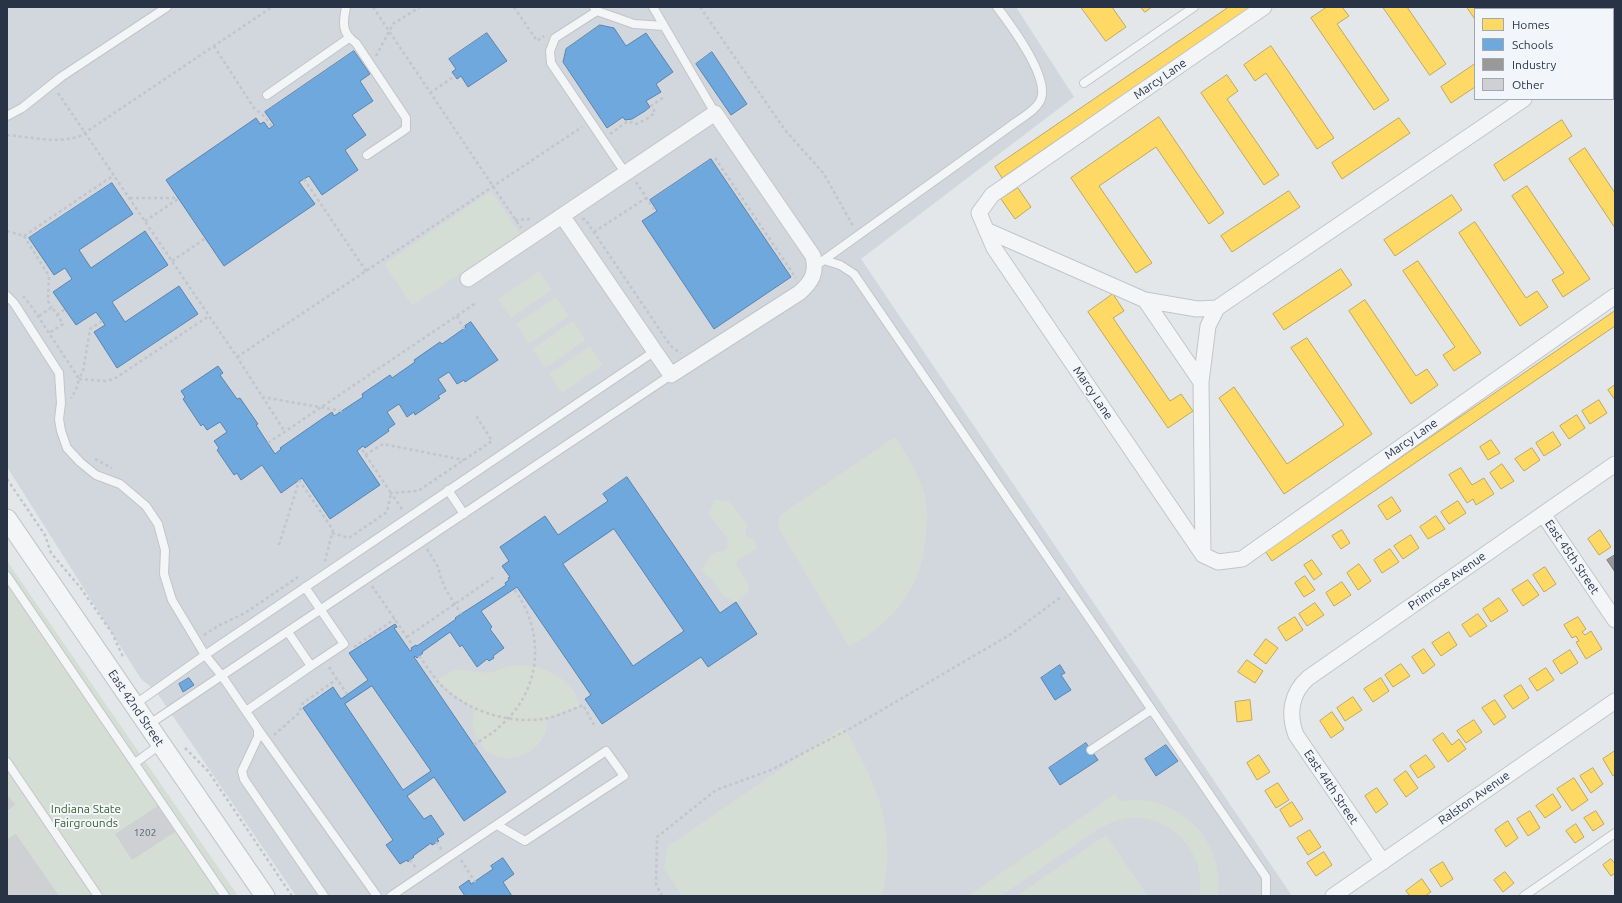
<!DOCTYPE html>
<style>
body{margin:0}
#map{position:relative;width:1622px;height:903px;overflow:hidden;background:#e4e7ea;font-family:Ubuntu,sans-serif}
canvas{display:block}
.frame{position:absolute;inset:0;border:8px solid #283446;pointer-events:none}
.legend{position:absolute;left:1474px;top:8px;width:140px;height:92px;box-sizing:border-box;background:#f2f5f9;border:1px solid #a1a8b1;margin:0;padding:5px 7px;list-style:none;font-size:12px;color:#283446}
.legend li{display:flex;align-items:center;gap:8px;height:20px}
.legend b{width:20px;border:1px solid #a1a8b1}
</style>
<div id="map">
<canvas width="1622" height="903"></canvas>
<div class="frame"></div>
<ul class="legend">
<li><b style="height:11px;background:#ffd966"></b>Homes</li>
<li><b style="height:11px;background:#6fa8dc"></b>Schools</li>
<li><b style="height:11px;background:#999"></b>Industry</li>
<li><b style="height:11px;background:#ced0d3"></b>Other</li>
</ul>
</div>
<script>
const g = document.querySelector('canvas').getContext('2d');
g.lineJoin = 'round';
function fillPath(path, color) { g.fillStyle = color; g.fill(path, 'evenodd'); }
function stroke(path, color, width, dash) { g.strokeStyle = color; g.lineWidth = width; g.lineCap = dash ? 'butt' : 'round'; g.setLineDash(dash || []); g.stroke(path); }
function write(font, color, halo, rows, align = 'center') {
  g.font = font + ' Ubuntu,sans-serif'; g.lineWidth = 4; g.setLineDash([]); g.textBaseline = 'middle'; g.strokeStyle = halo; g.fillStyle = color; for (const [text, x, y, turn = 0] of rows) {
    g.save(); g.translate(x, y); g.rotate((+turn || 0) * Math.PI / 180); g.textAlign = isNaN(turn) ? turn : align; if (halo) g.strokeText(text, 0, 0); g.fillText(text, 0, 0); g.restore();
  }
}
const built = new Path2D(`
 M7,7h1009l58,90 -213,162 431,637h-996l-141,-206 -14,-11 -134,-212z`);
const green = new Path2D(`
 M491,191l29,43 -108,72 -28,-42z
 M539,271l13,19 -41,28 -13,-19z
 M556,297l13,19 -40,28 -13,-20z
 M573,321l13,19 -41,28 -13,-19z
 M590,346l13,19 -41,28 -13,-19z
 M895,437c12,18 25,38 30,59 3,13 2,27 1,40 -5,54 -31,85 -77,111l-71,-120 2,-12z
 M714,500l15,1 19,24 -3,10 9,5 3,6 -1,3 -19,12 -1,3 12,19 1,9 -13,10 -13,-7 -13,-18 -3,-1 -6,-7 10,-14 5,-3h5l6,-4 1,-9 -19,-24z
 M7,561l231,335h-231z
 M522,665c27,3 49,13 59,41l-34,12c0,6 0,12 -3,18 -10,21 -40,29 -58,15 -4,-3 -6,-9 -9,-13 -5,-10 -6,-19 -2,-29l-15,-9 -23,-20 15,-9 9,-1 28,3 20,-7z
 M844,726c14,27 31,55 38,84 7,28 7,59 0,86h-200l-18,-28 4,-22z
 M1115,794l5,7c8,-1 16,-2 24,-1 47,6 81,49 74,96h-19c7,-37 -18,-71 -55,-78 -15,-3 -31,3 -44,10l-99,68h-33z
 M1106,835l42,61h-132z`);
const homes = new Path2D(`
 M1081,7h31l14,20 -20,14z
 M1141,7h11l-7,5z
 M1229,7h22l-249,171 -7,-11z
 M1327,7h15l7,9 -12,8 52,76 -15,10 -63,-92z
 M1383,7h24l39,57 -16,11z
 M1467,7h22l1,2h-15v10z
 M1271,46l63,92 -17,11 -51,-76 -11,8 -11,-16z
 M1475,64v23l-24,16 -10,-16z
 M1227,75l11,16 -11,8 52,76 -15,10 -63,-92z
 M1159,117l65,96 -15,11 -53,-77 -57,39 53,77 -16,10 -65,-95z
 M1399,118l11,15 -68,46 -10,-16z
 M1562,120l10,16 -68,45 -10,-16z
 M1585,148l30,45v35l-46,-69z
 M1527,186l63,93 -27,18 -11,-17 12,-7 -52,-77z
 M1018,188l13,19 -16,12 -14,-20z
 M1289,191l11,16 -68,45 -11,-16z
 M1452,195l10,15 -67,46 -11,-16z
 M1475,222l51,76 11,-7 11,16 -28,19 -61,-93z
 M1418,261l63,92 -27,18 -11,-16 12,-8 -52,-76z
 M1341,269l11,16 -68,45 -11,-16z
 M1113,294l11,17 -11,7 57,83 11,-7 12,17 -25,17 -80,-116z
 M1365,300l51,76 11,-7 11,16 -27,19 -62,-93z
 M1615,311v15l-343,235 -7,-10z
 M1307,338l65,96 -88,60 -65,-96 15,-11 53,77 57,-39 -53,-77z
 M1615,385v15l-7,-10z
 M1599,400l8,13 -17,11 -8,-13z
 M1577,415l8,13 -16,11 -9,-13z
 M1553,432l8,13 -17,11 -8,-13z
 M1491,440l9,13 -12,7 -8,-13z
 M1532,448l8,12 -16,11 -9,-12z
 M1502,464l12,17 -13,8 -11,-16z
 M1461,468l11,17 12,-7 10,16 -18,11 -3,-6 -6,4 -18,-28z
 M1392,497l9,14 -14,9 -9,-14z
 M1458,501l8,12 -17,11 -8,-12z
 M1436,516l9,13 -17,10 -8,-12z
 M1342,530l8,13 -9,6 -9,-13z
 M1600,530l11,17 -12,8 -11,-16z
 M1411,535l8,13 -16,11 -9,-13z
 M1390,549l9,13 -17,11 -8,-13z
 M1312,560l10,14 -8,6 -10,-15z
 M1359,564l12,17 -13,9 -11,-17z
 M1545,567l11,17 -12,8 -11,-17z
 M1305,576l10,14 -11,7 -9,-14z
 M1528,580l11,15 -16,11 -11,-16z
 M1342,582l9,13 -17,11 -8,-13z
 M1499,598l9,13 -17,11 -8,-13z
 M1315,603l9,12 -17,11 -8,-12z
 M1478,614l9,12 -17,11 -8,-12z
 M1295,617l8,13 -17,11 -8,-13z
 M1578,617l8,12 -4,3 3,3 6,-4 11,18 -16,10 -10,-17 3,-1 -3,-5 -4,2 -8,-13z
 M1449,632l8,13 -16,11 -9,-13z
 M1266,639l12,9 -12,16 -12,-9z
 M1424,649l11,16 -12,9 -11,-17z
 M1570,650l8,13 -17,11 -8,-13z
 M1247,660l16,11 -8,12 -17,-11z
 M1401,664l9,12 -17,11 -8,-12z
 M1546,668l8,12 -17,11 -8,-12z
 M1381,678l8,13 -16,11 -9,-13z
 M1521,685l8,13 -16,11 -9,-13z
 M1353,697l9,13 -17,11 -8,-13z
 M1250,700l2,20 -15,2 -2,-20z
 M1495,700l11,17 -12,8 -12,-17z
 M1332,712l12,17 -13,9 -11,-17z
 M1474,720l8,12 -16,11 -9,-12z
 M1443,733l9,12 7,-6 7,10 -18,13 -15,-22z
 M1615,751v24l-2,1 -10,-17z
 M1259,755l11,17 -13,8 -10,-17z
 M1426,755l9,12 -17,11 -8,-12z
 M1593,768l10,16 -12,9 -11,-17z
 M1406,771l12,17 -12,9 -12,-17z
 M1574,778l14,22 -16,11 -15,-22z
 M1278,783l11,17 -13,8 -11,-17z
 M1377,788l11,16 -12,9 -11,-17z
 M1553,794l8,13 -16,11 -9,-12z
 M1292,802l11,17 -13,8 -10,-17z
 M1530,811l10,17 -12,8 -11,-17z
 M1596,811l8,13 -11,7 -9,-13z
 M1508,821l10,17 -12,9 -11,-17z
 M1576,824l8,13 -9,6 -9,-12z
 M1310,830l11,17 -13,8 -11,-17z
 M1324,852l8,13 -16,11 -9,-13z
 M1611,859l4,5v9l-4,3 -8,-11z
 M1443,862l10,17 -12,8 -11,-17z
 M1505,872l9,11 -11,9 -9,-12z
 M1422,879l9,13 -6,4h-15l-4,-5z`);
const schools = new Path2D(`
 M600,25l14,3 12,18 20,-13 27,39 -17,12 5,8 -15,9 4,6 -5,4 -13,8 -7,1 -2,-3 -16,11 -44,-66 3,-13z
 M487,33l20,28 -39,26 -7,-11 -4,3 -5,-7 4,-3 -7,-10z
 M354,51l16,23 -10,7 13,20 -21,14 14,20 -21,15 13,20 -36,25 -13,-19 -10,6 16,22 -91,62 -58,-86 90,-62 4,6 4,-2 5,7 5,-4 -9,-13z
 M712,52l35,52 -16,11 -35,-51z
 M711,159l80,118 -77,52 -72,-108 15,-10 -7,-11z
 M112,183l21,31 -54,36 12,18 54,-37 23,34 -56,37 13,20 54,-36 19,28 -81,54 -23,-36 11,-7 -9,-13 -20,13 -23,-33 19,-13 -7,-11 -11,7 -25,-37z
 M471,322l27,38 -33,22 -1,-2 -7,4 -8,-12 -11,7 8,12 -8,5 2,2 -25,17 -1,-3 -7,5 -8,-13 -12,8 8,12 -7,5 1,2 -24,17 -2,-2 -6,5 23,34 -50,34 -28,-41 -21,15 -19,-28 -21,15 -4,-7 -3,2 -17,-25 2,-2 -5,-7 13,-9 -7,-10 -13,8 -4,-6 -2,2 -18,-27 2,-2 -4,-6 37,-25 5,7 -3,2 17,24 3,-1 18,26 -2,1 19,29 6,-5 -1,-1 52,-36 2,4 29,-19 -1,-3 28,-19 2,3 23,-16 -1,-2 26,-18 2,2 24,-17 -1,-1z
 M627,477l93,136 16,-11 21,32 -49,33 -7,-10 -99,67 -17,-25 6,-4 -74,-108 -36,24 11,16 -2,2 14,19 -11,8 1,2 -5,3 -2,-2 -10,8 -15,-22 -2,2 -10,-15 -28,20 1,1 -6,5 -2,-2 -1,1 92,135 -42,29 -30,-44 -27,19 17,23 7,-4 13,19 -7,5 2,2 -7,4 -1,-2 -18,13 1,1 -4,3 -2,2 -1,-2 -7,4 -14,-19 7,-5 -90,-132 30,-21 8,12 27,-19 -19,-27 46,-29 2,3 -3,1 16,23 2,-1 -1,-2 5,-3 1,1 39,-27 -1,-1 6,-4 45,-29 -1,-2 4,-3 -1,-2 2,-1 -8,-11 7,-5 -9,-14 45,-31 13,19 50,-34 -5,-7zM614,529l70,102 -51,35 -70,-102zM372,686l59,85 -28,19 -58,-86z
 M1060,665l5,8 -4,2 10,15 -16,10 -14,-22z
 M189,678l5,7 -11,7 -4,-8z
 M1086,743l12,17 -38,25 -11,-17z
 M1166,745l12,16 -22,15 -11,-17z
 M503,858l11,16 -11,8 9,14h-47l-6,-9 10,-7 2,4 22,-15 -2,-3z`);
const industry = new Path2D(`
 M1615,555v17l-8,-12z`);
const building = new Path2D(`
 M7,794l8,11 -8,6z
 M158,806l17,26 -43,28 -17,-26z
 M16,834l43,62h-52v-57z`);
const path = new Path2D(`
 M373,7l148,221
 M514,7l23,34 7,-5
 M700,7l85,123 39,44 29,52
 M214,46l40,62 11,9 7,10
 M376,56l17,-32 27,-17
 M58,93l179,264 48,75
 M430,93l25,-17
 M610,134l18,-13 9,3 13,-7 5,-5 -4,-6 13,-9
 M7,135c24,2 51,9 73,1l192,-129
 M715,158l81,120
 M304,179l62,92
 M636,182l20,30
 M130,198h48
 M582,219h3l85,126 6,5 5,3
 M515,220l16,-1
 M145,221l33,-22
 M7,231l17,5 90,-61
 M594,232l52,-34
 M24,236l25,40 -1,25 4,6
 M172,261l34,-23
 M23,296l9,11 47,72 -3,11 -5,8
 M57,315l8,-6
 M39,316l13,-9 11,17 -14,9
 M457,316l7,13
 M102,321l-12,8 -7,42 -4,8 26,2 9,-2 95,-63
 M237,357l345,-230
 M262,397l80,14
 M268,443l208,-140
 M365,455l18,-11 81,16
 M95,459l17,9
 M7,479l38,56 6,18 29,34 32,46 12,26
 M299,480l34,50 -8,31
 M402,509l-11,-16 27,-2 74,-50 -17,-27
 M332,533l17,5 38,-26 4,-19 -30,-45
 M279,545l20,-64
 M427,549l11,18 3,11 5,12 15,24
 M372,586l41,60
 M204,635l14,-9 27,-13 53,-36
 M407,637l87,-60
 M354,647l41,-28
 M419,656c7,9 13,19 20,27 25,27 68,41 104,36 13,-2 28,-9 40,-14l11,20
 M329,667l18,27
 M274,735l25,-22 4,-10 34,-24
 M474,745c8,-6 18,-11 25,-18 43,-36 47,-94 15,-138
 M185,748l23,23 84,125
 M436,842l6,8
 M410,860l6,8
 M461,860l14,22
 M662,896l-6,-12 1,-47 59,-47 55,-20 82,-43 158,-93 50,-37`);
const service = new Path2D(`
 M346,7c-3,15 -5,26 10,36l50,75v11l-39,26
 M594,7l3,4 -42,27 -5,13 1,12 75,111
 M653,7l62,106
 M1569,7l2,2
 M597,11l37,13 30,2
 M1084,83l110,-76
 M267,95l82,-57
 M7,116l15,-8 39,-31 106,-70
 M824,260l16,5 14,9 412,603v19
 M821,262l191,-137c8,-6 24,-15 28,-24 12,-21 -30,-77 -43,-94
 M7,296l7,7 45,70 2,30 -2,16 2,12 6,17 13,14 16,13 24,9 26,22 12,18 7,26 -1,24 8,26 33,55 17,21 36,53v8l-16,34 2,8 80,117
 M448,490l16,24
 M7,576l218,320
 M305,587l39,57 -33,22
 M134,705l71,-50 450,-304
 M246,711l65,-45 -23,-34
 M148,725l523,-350
 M258,729l119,167
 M1091,750l60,-40
 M7,762l91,134
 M135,763l26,-19
 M391,896l215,-145 18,25 -99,65 -28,-16
 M1524,896l91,-63`);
const minor = new Path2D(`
 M1264,7l-272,188 -13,18 15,35 209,307 15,7 24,-3 373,-263
 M1613,39l2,-2
 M986,230l159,70
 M468,279l247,-166 98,143c4,17 -1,26 -14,37l-128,82 -108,-158
 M1145,300l52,9 20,-1 -9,18 -7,56z
 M1217,308l307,-209
 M1201,382l2,173
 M1543,514l72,106
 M1383,862l-87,-127c-8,-21 -5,-42 12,-57l307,-214
 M1333,896l282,-195`);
const tertiary = new Path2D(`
 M7,519l258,377`);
const numberNames = [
 ["1202",145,833]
];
const streetNames = [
 ["Marcy Lane",1160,79,-35],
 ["Marcy Lane",1093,393,56],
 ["Marcy Lane",1411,439,-35],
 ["East 45th Street",1572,557,56],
 ["Primrose Avenue",1447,581,-35],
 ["East 42nd Street",136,708,56],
 ["East 44th Street",1331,787,56],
 ["Ralston Avenue",1474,798,-35]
];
const parkNames = [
 ["Indiana State",86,809],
 ["Fairgrounds",86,823]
];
fillPath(built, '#d2d6dd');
fillPath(green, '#d5ded4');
fillPath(homes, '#ffd966');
stroke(homes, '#bea85c', 1);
fillPath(schools, '#6fa8dc');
stroke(schools, '#5a85af', 1);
fillPath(industry, '#999');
stroke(industry, '#777b80', 1);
fillPath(building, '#ced0d3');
stroke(service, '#c2c5c8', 10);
stroke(minor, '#c2c5c8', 17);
stroke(tertiary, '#c2c5c8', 21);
stroke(path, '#c2c5ca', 2.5, [3, 3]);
stroke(service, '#f4f5f6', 8);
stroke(minor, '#f4f5f6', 15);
stroke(tertiary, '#f4f5f6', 19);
write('10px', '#525c6a', null, numberNames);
write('12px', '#283446', '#f2f5f9', streetNames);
write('12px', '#3e6333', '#f2f5f9', parkNames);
</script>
